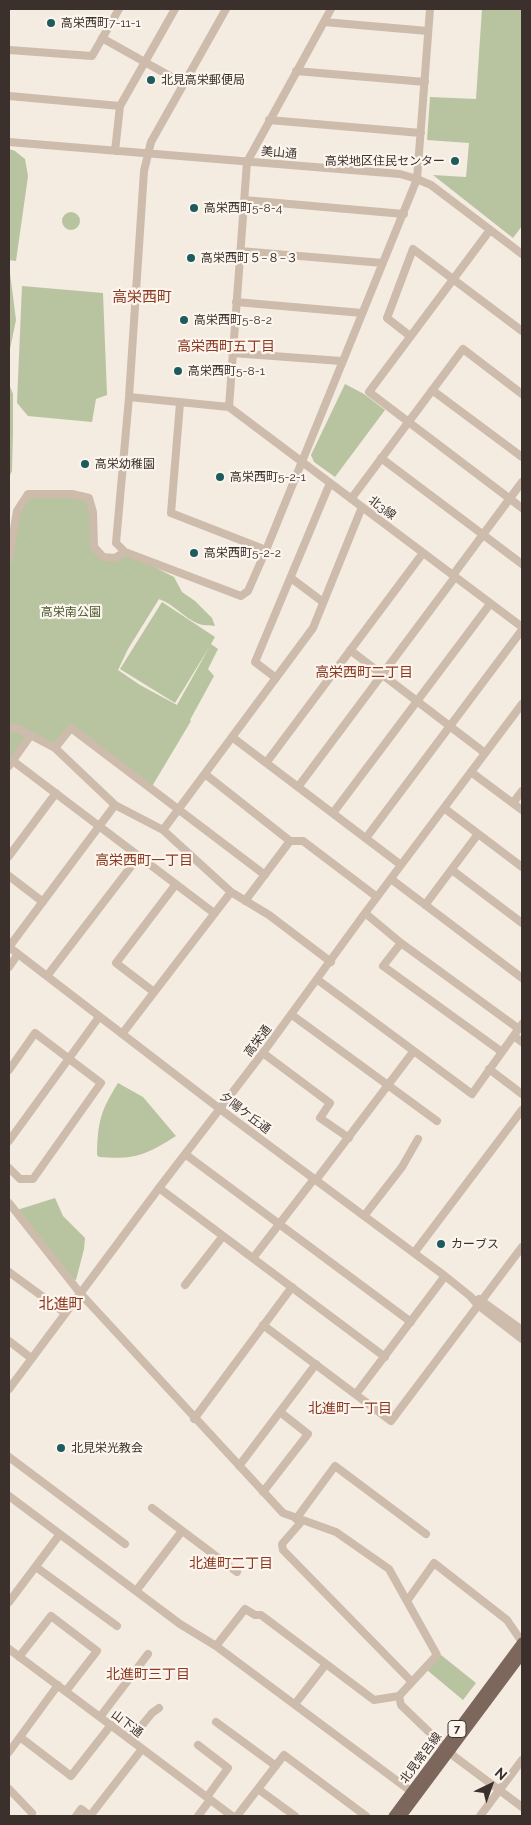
<!DOCTYPE html>
<meta charset="utf-8">
<style>
body{margin:0}
#map{position:relative;width:531px;height:1825px;overflow:hidden;background:#f4ebe1;font-family:Raleway,sans-serif}
canvas{display:block}
.frame{position:absolute;inset:0;border:10px solid #3b302b;pointer-events:none}
.north{position:absolute;left:466px;top:1760px;width:50px;height:50px;-webkit-text-stroke:4px #fbf5ee;paint-order:stroke;rotate:42deg;font-size:14px;font-weight:700;line-height:20px;text-align:center;color:#3b302b}
.north::after{content:'';display:block;margin:auto;width:18px;height:22px;background:#3b302b;clip-path:polygon(50% 0,100% 100%,50% 72%,0 100%)}
</style>
<div id="map">
<canvas width="531" height="1825"></canvas>
<div class="frame"></div>
<div class="north">N</div>
</div>
<script>
const g = document.querySelector('canvas').getContext('2d');
g.lineJoin = 'round';
function fillPath(path, color) { g.fillStyle = color; g.fill(path, 'evenodd'); }
function stroke(path, color, width, dash) { g.strokeStyle = color; g.lineWidth = width; g.lineCap = dash ? 'butt' : 'round'; g.setLineDash(dash || []); g.stroke(path); }
function write(font, color, halo, rows, align = 'center') {
  g.font = font + ' Raleway,"Noto Sans JP",sans-serif'; g.lineWidth = 4.5; g.setLineDash([]); g.textBaseline = 'middle'; g.strokeStyle = halo; g.fillStyle = color; for (const [text, x, y, turn = 0] of rows) {
    g.save(); g.translate(x, y); g.rotate((+turn || 0) * Math.PI / 180); g.textAlign = isNaN(turn) ? turn : align; if (halo) g.strokeText(text, 0, 0); g.fillText(text, 0, 0); g.restore();
  }
}
const green = new Path2D(`
 M482,9h40v217l-9,12 -80,-63 33,2 3,-34 -42,-3 3,-43 46,2z
 M9,149l6,2 10,8 3,17 -12,85 -7,-1z
 M62 221a9 9 0 1 1 18 0a9 9 0 1 1-18 0Z
 M9,265l7,55 -7,34z
 M22,286l81,7 4,102 -11,4 -4,23 -64,-6 -11,-13z
 M9,384l4,10v38l-1,39 -3,6z
 M345,384l19,10 21,16 -50,67 -21,-15 -3,-7z
 M28,494l61,4 5,49 8,9 23,-4 49,25 8,15 13,9 17,17 3,8c-5,-1 -11,0 -16,-2 -15,-6 -24,-19 -40,-25l-31,50 -10,21 22,15 37,20 33,-59 -35,57 -55,-34 42,-67 53,35 -4,7 7,5 -10,20 6,7 -24,44 1,1 -40,67 -80,-60 -16,20 -24,-12 -22,30v-207l8,-48z
 M118,1083l25,14 33,39c-30,19 -41,24 -77,21l-2,-2c1,-34 3,-43 21,-72z
 M55,1198l8,18 22,22 -1,11 -8,31 -5,-1 -54,-69z
 M441,1655l35,28 -13,17 -36,-30z`);
const minor = new Path2D(`
 M226,9l-75,133 -7,29 -15,226 -13,146 9,9 116,44 7,-5 18,-41 151,-371 13,-170
 M324,22l104,9
 M102,38l82,46
 M9,50l83,6 27,-47
 M296,71l129,11
 M9,96l111,10
 M269,120l152,13
 M9,142l391,32 17,5 14,6 91,69
 M115,151l5,-45 55,-97
 M244,200l160,14
 M490,230l-121,162 153,116
 M240,251l143,12
 M236,302l126,11
 M410,336l-23,-18 26,-69 109,82
 M232,353l109,8
 M432,390l90,67
 M129,397l100,10
 M180,403l-9,110 95,37
 M229,407l18,-245 84,-153
 M229,407l293,220
 M381,458l141,106
 M351,499l112,-150 59,45
 M9,559l8,-48 11,-17h44l17,4 4,14 1,35 9,10 12,1 10,-6
 M453,575l69,-93
 M291,578l32,24
 M350,650l135,103
 M276,678l-21,-16 75,-179
 M9,727l8,1 38,20 60,57 48,25 68,62 38,23 62,47
 M232,737l169,128
 M55,748l16,-20 194,147
 M13,761l201,152
 M266,763l157,-210
 M9,766l22,-31
 M471,772l51,38
 M205,774l85,67h13l74,56
 M298,787l157,-210
 M513,803l9,-12
 M444,808l78,59
 M333,813l157,-209
 M163,830l150,-202 49,-121
 M366,838l156,-208
 M9,856l47,-63
 M452,870l70,53
 M9,876l34,26
 M391,879l131,99
 M245,901l45,-60
 M425,905l53,-71
 M365,913l36,30 118,86
 M401,943l-18,23 119,86
 M9,947l211,162 225,167 25,20 8,9 44,34
 M9,947l106,-142
 M9,967l9,-13
 M47,976l92,-120
 M318,980l154,114 50,-70
 M154,992l-38,-29 60,-79
 M292,1015l145,106
 M122,1034l109,-142
 M514,1036l8,6
 M263,1053l67,50 -10,15 29,20
 M489,1069l33,25
 M9,1070l26,-37 66,50 -68,96h-13l-11,-11
 M9,1141l90,-124
 M185,1154l226,168
 M316,1180l97,-128
 M159,1188l226,169
 M9,1203l71,90 203,220 53,19 53,37 48,86 -38,41 2,9 54,52 67,50
 M364,1216l38,-49 16,-28
 M414,1253l108,-143
 M253,1258l61,-79
 M9,1272l56,41
 M185,1285l38,-49
 M479,1299l43,31
 M263,1325l128,96 131,-174
 M9,1341l22,17
 M9,1389l150,-201 106,-138 100,-137 157,-209
 M356,1394l89,-118
 M194,1419l98,-132
 M9,1457l116,87
 M239,1466l77,-102
 M263,1492l45,-58 -28,-22
 M9,1496l171,128 36,22 200,149
 M152,1508l85,64
 M296,1519l39,-53 91,68
 M302,1521l-20,23 1,6 129,132
 M36,1567l81,59
 M136,1591l46,-60
 M407,1601l27,-38 73,57 15,22
 M9,1602l51,-68
 M216,1646l29,-37 10,6h6l113,85 25,-4
 M9,1649l223,167
 M19,1657l32,-41 46,35 -31,40
 M295,1704l31,-40
 M100,1717l48,-63
 M216,1722l60,44
 M20,1737l51,39 40,-51
 M130,1740l22,-27 7,-5
 M198,1745l30,23 -21,29
 M9,1752l49,-67
 M9,1789l23,24
 M258,1789l37,27
 M76,1816l5,-7 9,7
 M90,1816l52,-67
 M198,1816l12,-16
 M237,1816l47,-61 82,61
 M480,1816l42,-56`);
const major = new Path2D(`
 M393,1816l129,-174
 M402,1816l120,-161`);
const markers = [
 [51,23,5,"#1f5a5e"],
 [151,80,5,"#1f5a5e"],
 [455,161,5,"#1f5a5e"],
 [194,208,5,"#1f5a5e"],
 [191,258,5,"#1f5a5e"],
 [184,320,5,"#1f5a5e"],
 [178,371,5,"#1f5a5e"],
 [85,464,5,"#1f5a5e"],
 [220,477,5,"#1f5a5e"],
 [194,553,5,"#1f5a5e"],
 [441,1244,5,"#1f5a5e"],
 [61,1448,5,"#1f5a5e"]
];
const shields = [
 [457,1729,18]
];
const shieldNames = [
 ["7",457,1729]
];
const poiNames = [
 ["高栄西町7-11-1",61,23],
 ["北見高栄郵便局",161,80],
 ["高栄地区住民センター",445,161,"right"],
 ["高栄西町5-8-4",204,208],
 ["高栄西町５−８−３",201,258],
 ["高栄西町5-8-2",194,320],
 ["高栄西町5-8-1",188,371],
 ["高栄幼稚園",95,464],
 ["高栄西町5-2-1",230,477],
 ["高栄西町5-2-2",204,553],
 ["カーブス",451,1244],
 ["北見栄光教会",71,1448]
];
const streetNames = [
 ["美山通",279,153,5],
 ["北3線",382,508,37],
 ["高栄通",258,1041,-53],
 ["夕陽ケ丘通",245,1113,37],
 ["山下通",127,1724,37],
 ["北見常呂線",421,1758,-53]
];
const parkNames = [
 ["高栄南公園",71,612]
];
const neighbourhoodNames = [
 ["高栄西町五丁目",226,347],
 ["高栄西町二丁目",364,673],
 ["高栄西町一丁目",144,861],
 ["北進町一丁目",350,1409],
 ["北進町二丁目",231,1564],
 ["北進町三丁目",148,1675]
];
const quarterNames = [
 ["高栄西町",142,297],
 ["北進町",61,1304]
];
fillPath(green, '#b8c4a0');
stroke(minor, '#cdbbac', 8);
stroke(major, '#7d675c', 9);
for (const [x, y, r, color] of markers) { const dot = new Path2D(); dot.arc(x, y, r, 0, 2 * Math.PI); g.fillStyle = color; g.fill(dot); stroke(dot, '#fbf5ee', 2); }
for (const [x, y, w] of shields) { const box = new Path2D(); box.roundRect(x - w / 2, y - 8.5, w, 17, 4); g.fillStyle = '#fbf5ee'; g.fill(box); stroke(box, '#3b302b', 1); }
write('bold 11px', '#3b302b', null, shieldNames);
write('12px', '#3b302b', '#fbf5ee', poiNames, 'left');
write('12px', '#3b302b', '#fbf5ee', streetNames);
write('12px', '#4a5a2e', '#fbf5ee', parkNames);
write('14px', '#8c3b22', '#fbf5ee', neighbourhoodNames);
write('15px', '#8c3b22', '#fbf5ee', quarterNames);
</script>
